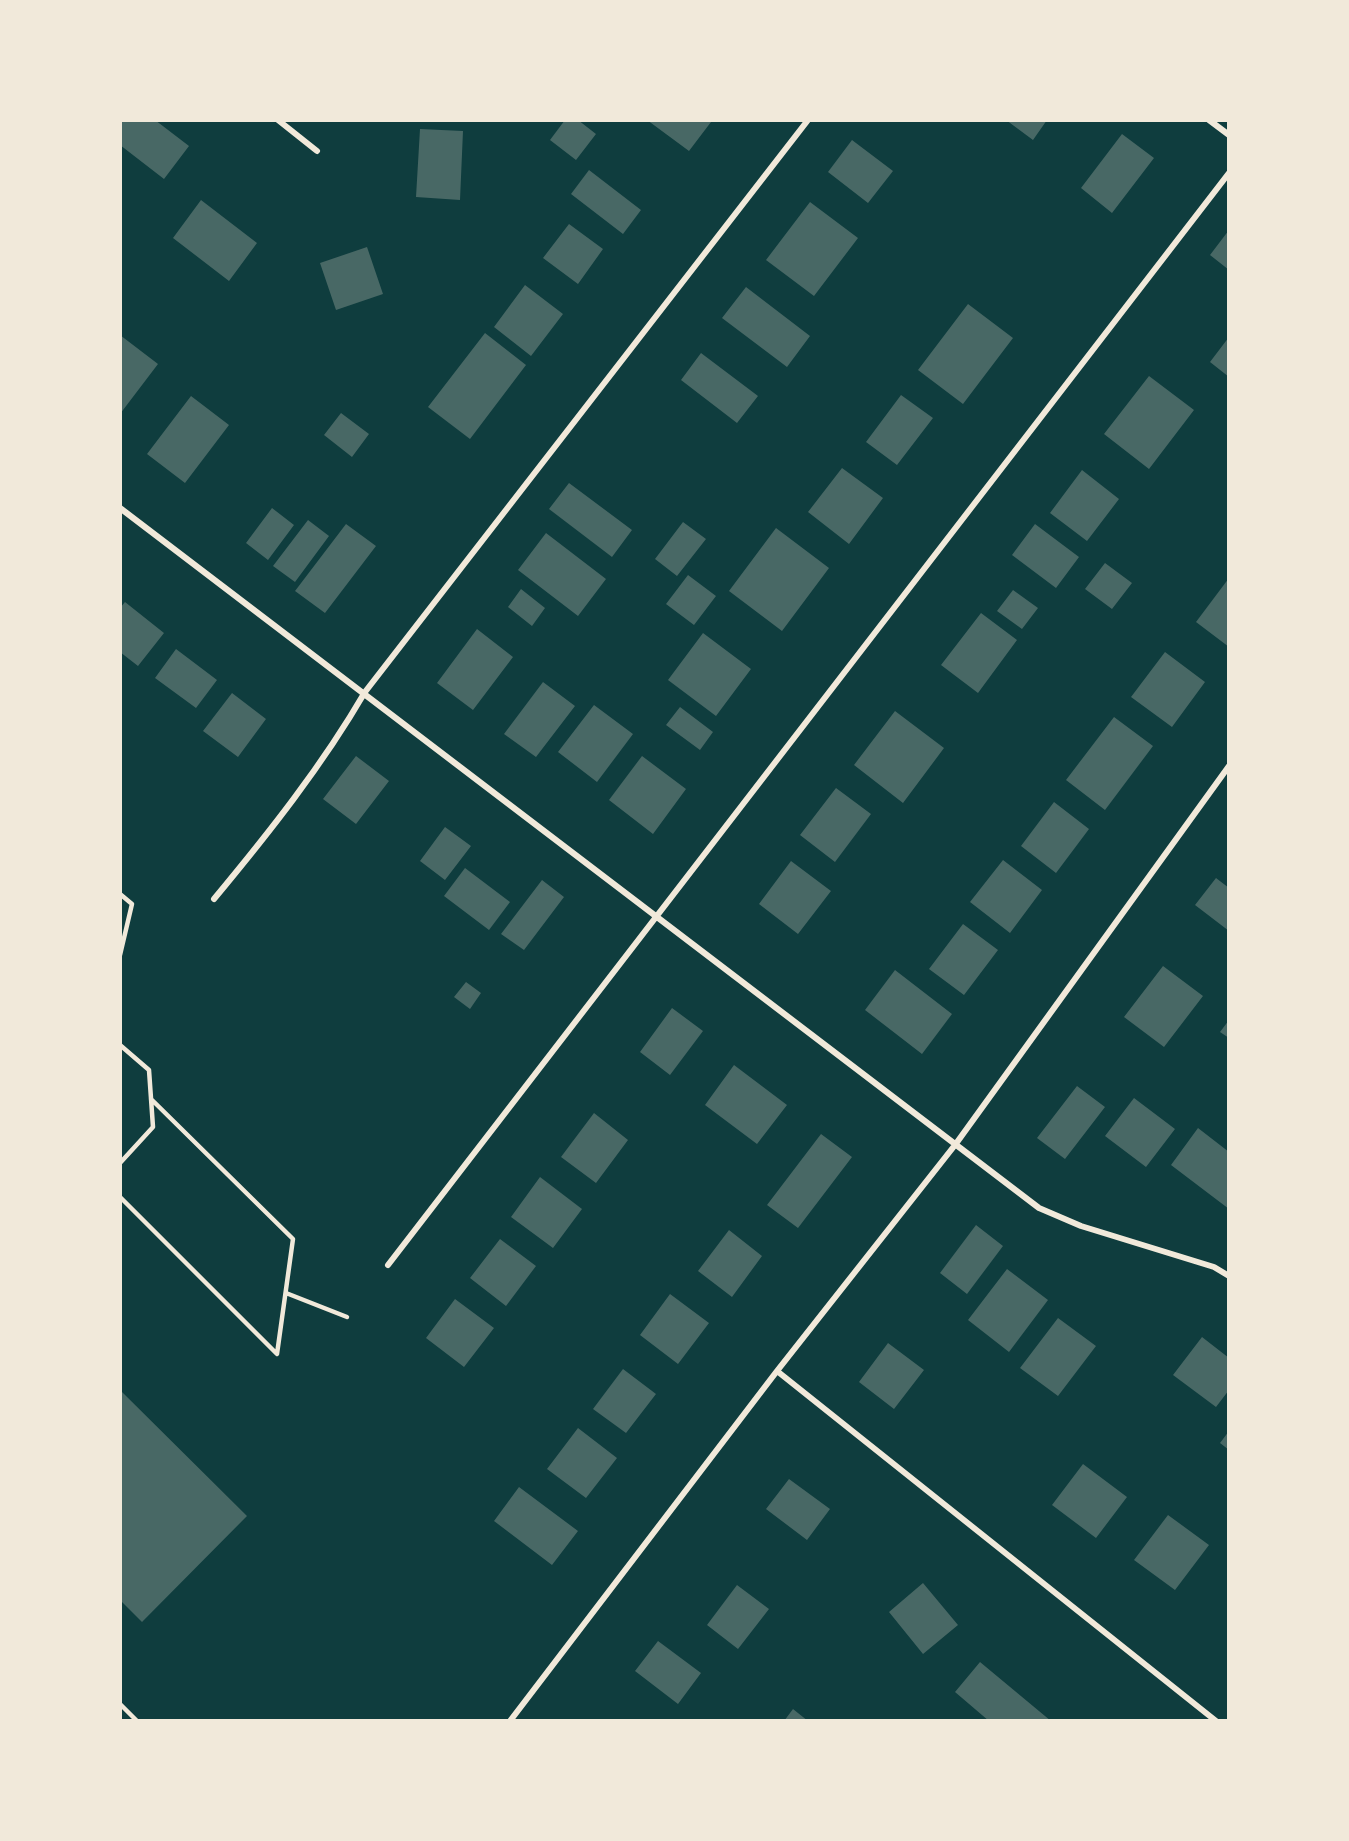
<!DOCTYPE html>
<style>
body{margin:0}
#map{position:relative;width:1349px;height:1841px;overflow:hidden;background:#0f3d3e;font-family:Commissioner,sans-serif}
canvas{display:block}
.frame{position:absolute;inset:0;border:122px solid #f1e9da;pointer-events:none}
</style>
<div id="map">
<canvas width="1349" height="1841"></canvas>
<div class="frame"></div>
</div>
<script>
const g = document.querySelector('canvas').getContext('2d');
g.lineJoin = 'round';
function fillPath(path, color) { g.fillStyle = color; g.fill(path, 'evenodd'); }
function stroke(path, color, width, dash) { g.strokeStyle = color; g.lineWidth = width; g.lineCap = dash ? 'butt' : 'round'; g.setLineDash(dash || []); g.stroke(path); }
const building = new Path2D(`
 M122,120h33l34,26 -25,33 -44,-34z
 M565,120h13l18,14 -20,26 -26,-20z
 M647,120h60l4,2 -22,29z
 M1006,120h41l-14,20z
 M420,129l43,2 -3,69 -44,-3z
 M1122,134l32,24 -42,55 -31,-25z
 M852,140l41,31 -25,32 -40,-31z
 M589,170l52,40 -18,24 -52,-40z
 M201,200l56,43 -28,38 -56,-43z
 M810,202l48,36 -44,58 -48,-36z
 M569,224l34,25 -25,35 -35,-26z
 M1229,230v40l-19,-15z
 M367,247l16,47 -47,16 -16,-47z
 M525,285l38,29 -32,42 -37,-29z
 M746,287l64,49 -23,31 -65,-49z
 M968,304l45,34 -50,66 -45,-34z
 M485,333l41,32 -56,74 -42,-32z
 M120,335l38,29 -38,50z
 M1229,337v40l-19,-15z
 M701,353l57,43 -21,27 -56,-43z
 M1149,376l45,34 -45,59 -45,-35z
 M901,395l32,23 -36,47 -31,-23z
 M191,396l38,29 -44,58 -38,-29z
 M341,413l28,21 -17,23 -28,-22z
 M842,468l41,30 -34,46 -41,-32z
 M1082,470l37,29 -32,42 -37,-28z
 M569,483l63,47 -20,27 -63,-48z
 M272,508l22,17 -26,35 -22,-17z
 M308,520l21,16 -34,46 -22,-16z
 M683,522l23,17 -29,37 -22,-17z
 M346,524l30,22 -51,67 -30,-22z
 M1035,524l44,33 -23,31 -44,-33z
 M776,528l53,40 -47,63 -53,-40z
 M546,533l60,46 -28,37 -60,-46z
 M1105,563l27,20 -20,26 -27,-20z
 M688,575l28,21 -22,29 -28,-21z
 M1229,578v69l-33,-25z
 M521,589l24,19 -13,18 -24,-19z
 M1013,590l25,18 -16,21 -25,-18z
 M125,602l39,31 -26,33 -18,-14v-44z
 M981,613l36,27 -39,53 -37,-28z
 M477,629l36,28 -40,53 -36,-27z
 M703,633l48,36 -35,47 -48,-36z
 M176,649l41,31 -21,28 -41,-30z
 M1165,652l40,30 -33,45 -41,-30z
 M543,682l32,24 -39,51 -32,-23z
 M232,693l34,26 -28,38 -35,-26z
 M594,705l39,29 -36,48 -39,-30z
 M680,707l33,25 -13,18 -34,-25z
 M895,711l49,37 -41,55 -49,-38z
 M1114,717l39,29 -48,64 -39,-30z
 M356,756l33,25 -33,43 -33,-25z
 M642,756l44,33 -33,45 -44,-34z
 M836,788l35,26 -36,48 -35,-27z
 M1054,802l35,27 -33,44 -35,-27z
 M445,827l26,19 -26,34 -25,-19z
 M1003,860l39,30 -32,43 -40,-31z
 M791,861l40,30 -33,43 -39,-30z
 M465,868l45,34 -21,28 -45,-34z
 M1216,878l13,10v43l-34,-26z
 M542,880l22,17 -40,53 -23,-16z
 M963,924l35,26 -34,45 -35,-26z
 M1163,966l40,30 -39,51 -40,-30z
 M895,970l57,44 -30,40 -57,-44z
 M466,982l15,11 -11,16 -16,-12z
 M672,1008l31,23 -33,44 -30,-23z
 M1229,1020v18l-9,-6z
 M734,1065l53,40 -30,39 -52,-39z
 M1077,1086l28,21 -40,52 -28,-21z
 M1134,1098l41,31 -29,38 -41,-31z
 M594,1113l34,27 -32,43 -35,-26z
 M1198,1128l31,24v57l-58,-44z
 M821,1134l31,23 -54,71 -31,-23z
 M540,1177l42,32 -29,39 -42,-31z
 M976,1225l27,21 -36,48 -27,-21z
 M729,1230l33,26 -30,41 -34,-26z
 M500,1239l36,27 -30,40 -36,-28z
 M1007,1269l41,31 -39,52 -41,-32z
 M670,1294l39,29 -31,41 -38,-29z
 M455,1299l39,29 -30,39 -38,-29z
 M1058,1318l38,28 -38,50 -38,-28z
 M1202,1337l27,21v32l-13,17 -43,-32z
 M888,1343l36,27 -30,39 -35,-27z
 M623,1369l33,25 -30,39 -33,-24z
 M120,1390l127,126 -105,106 -22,-22z
 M578,1428l39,30 -31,40 -39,-29z
 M1229,1431v19l-9,-7z
 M1083,1464l44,33 -31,41 -44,-33z
 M789,1479l41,30 -23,31 -41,-31z
 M519,1487l59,44 -26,34 -58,-44z
 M1168,1515l41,30 -34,45 -41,-30z
 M923,1583l35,42 -35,29 -34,-42z
 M737,1585l32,24 -31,40 -31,-24z
 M658,1641l43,32 -23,31 -43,-33z
 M980,1662l71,59h-62l-34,-29z
 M793,1709l15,12h-24z`);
const service = new Path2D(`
 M120,894l12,10 -12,51
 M120,1045l29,25 4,57 -33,36
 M120,1197l157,157 16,-115 -142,-140
 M286,1293l61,24
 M120,1704l17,17`);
const minor = new Path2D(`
 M278,120l39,31
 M1209,120l20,15
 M120,508l919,700 42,18 133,41 15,9
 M214,899c54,-65 108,-133 151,-207l443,-572
 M388,1265l841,-1092
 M777,1371l439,350
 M510,1721l267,-350 178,-226 274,-379`);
fillPath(building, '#486865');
stroke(service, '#f1e9da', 4.5);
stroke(minor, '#f1e9da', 6);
</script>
